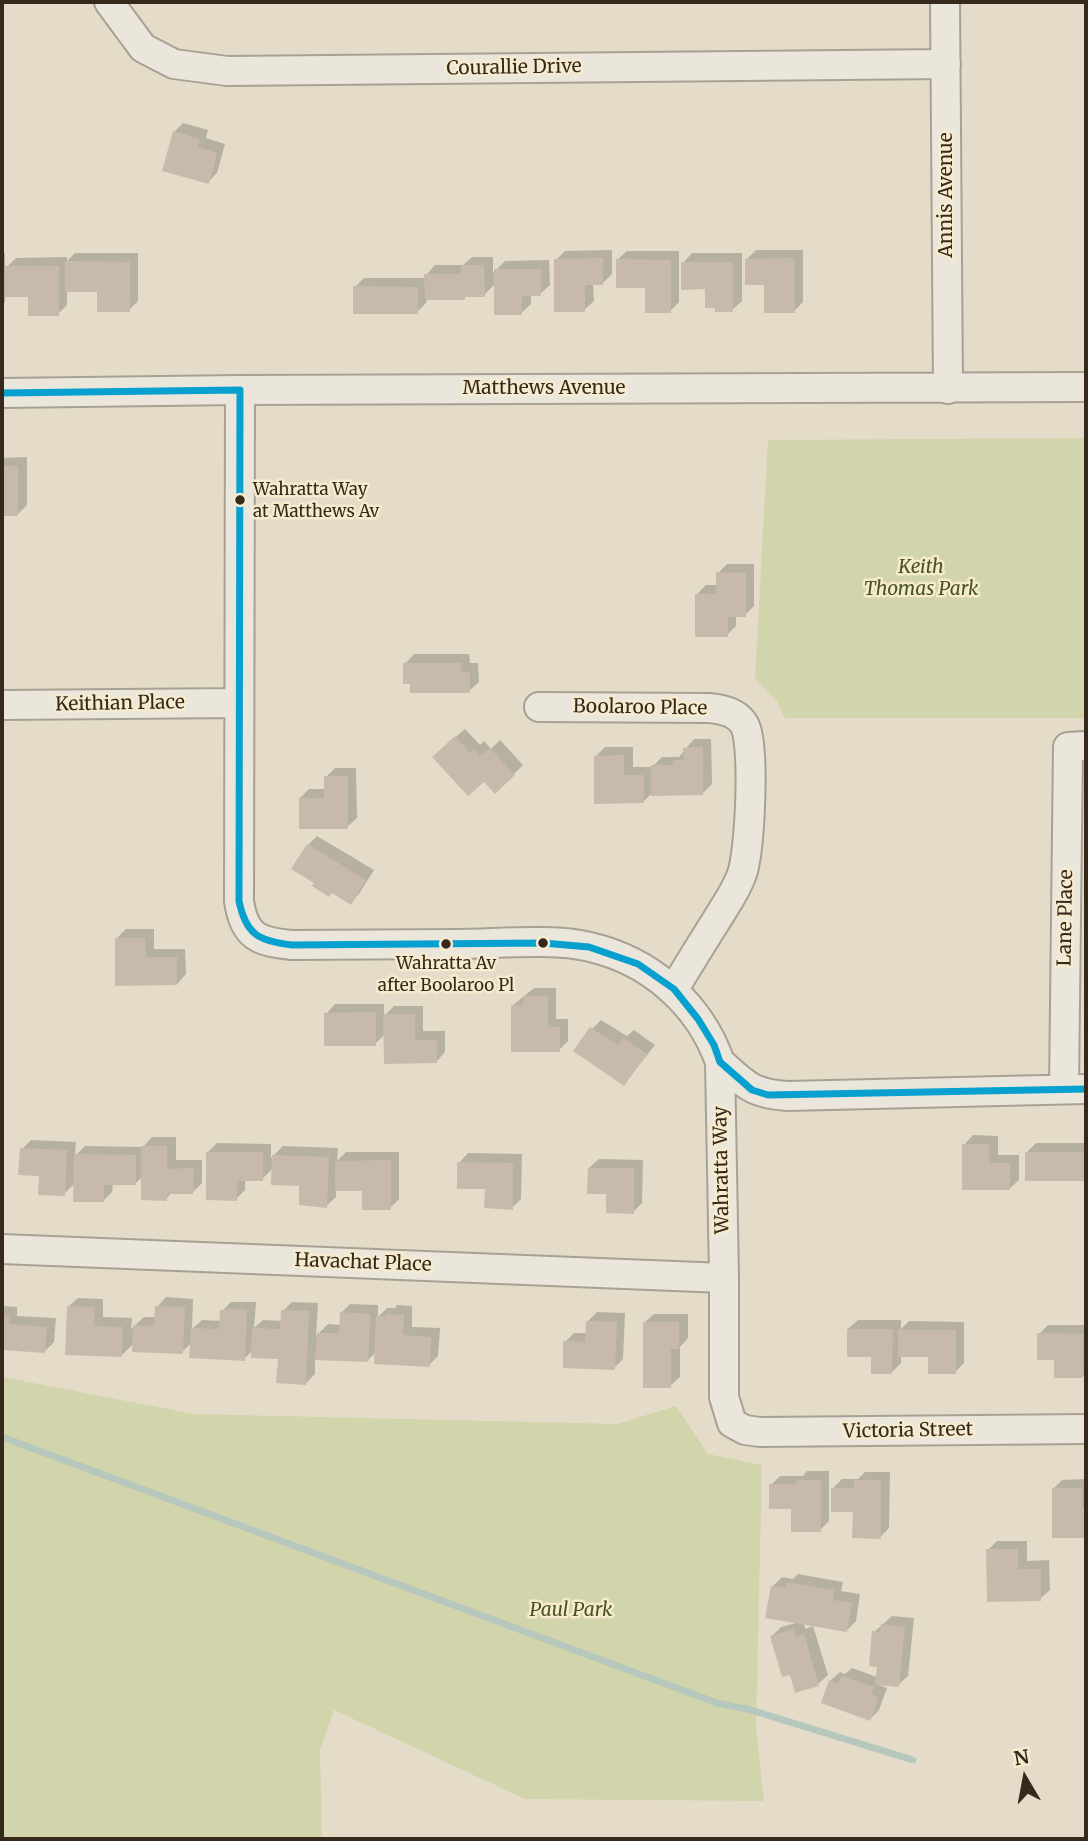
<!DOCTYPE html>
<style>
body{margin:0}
#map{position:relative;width:1088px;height:1841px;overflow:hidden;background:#e4dcc9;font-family:Merriweather,serif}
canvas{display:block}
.frame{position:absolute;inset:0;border:4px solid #36291c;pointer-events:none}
.north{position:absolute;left:990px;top:1743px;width:70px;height:70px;-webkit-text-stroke:5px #f6ebce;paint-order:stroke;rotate:350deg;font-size:19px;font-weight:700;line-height:28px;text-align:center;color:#36291c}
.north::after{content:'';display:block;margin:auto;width:24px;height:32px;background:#36291c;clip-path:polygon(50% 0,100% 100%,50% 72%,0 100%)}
</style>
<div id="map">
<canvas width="1088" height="1841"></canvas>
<div class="frame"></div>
<div class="north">N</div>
</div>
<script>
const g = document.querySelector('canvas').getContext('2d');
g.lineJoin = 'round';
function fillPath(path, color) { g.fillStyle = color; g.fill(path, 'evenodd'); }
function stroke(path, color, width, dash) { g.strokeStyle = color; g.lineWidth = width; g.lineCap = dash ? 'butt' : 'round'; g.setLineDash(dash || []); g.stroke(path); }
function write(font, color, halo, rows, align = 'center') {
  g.font = font + ' Merriweather,serif'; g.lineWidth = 5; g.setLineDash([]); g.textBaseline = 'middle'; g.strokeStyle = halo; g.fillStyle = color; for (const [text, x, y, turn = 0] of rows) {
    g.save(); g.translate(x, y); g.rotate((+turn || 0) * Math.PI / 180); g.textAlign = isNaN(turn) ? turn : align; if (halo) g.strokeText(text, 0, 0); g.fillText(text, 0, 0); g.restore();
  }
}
const green = new Path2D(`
 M1086,438v280h-301l-9,-18 -21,-21 13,-239z
 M2,1377l192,37 423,10 59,-18 32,48 54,11 -6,263 8,73 -239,-2 -191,-89 -14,40 2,89h-320z`);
const shadow = new Path2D(`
 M183,123l25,7 -2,8 19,6 -8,29 -9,9 -34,-50z
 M612,250v24l-9,9h-10l1,18 -10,9 -28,-50 9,-9z
 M756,250h47v52l-9,9 -28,-28 -19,-24z
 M627,251h52v51l-9,9 -53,-51z
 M2,253h3v16l11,-11 51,-1v4l8,-8h63v48l-9,9 -30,-19h-32v14l-9,9 -28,-19h-25v7l-3,3z
 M692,253h50v48l-10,9 -26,-22 -23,-25z
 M472,257h21v16l12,-12 44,-1 1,25 -10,9 -9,1v9l-10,9 -25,-30 -12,12h-16l-4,3 -37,1 -1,4 -9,9 -62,-25 9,-9h62v-3l9,-10h28z
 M27,457v48l-9,9h-16v-56z
 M727,564h27v42l-9,9h-9v11l-9,9 -30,-41 9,-9h12v-12z
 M414,654h55l1,9h8l1,19 -10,9 -58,-9 -6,-18z
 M465,729l15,16 4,-4 7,8 9,-9 23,25 -9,9 -71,-26z
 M694,739h17l1,45 -10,10h-51l-7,7 -48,-45 9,-9h28v20h19l10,-10h17z
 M335,768h21l1,50 -10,9 -47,-29 9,-9h17v-12z
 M317,836l57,34 -15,24 -9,9 -33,-21 -9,-37z
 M126,929h28v20h31l1,25 -9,10 -60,-46z
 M534,988h22v31h12v22l-9,9 -47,-44z
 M335,1004h49v12l10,-10h29v25h22v21l-9,10 -51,-28 -10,10 -49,-30z
 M601,1020l26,16 7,-6 21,15 -31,39 -32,-55z
 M973,1135l25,1v19h21v25l-10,9 -45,-44z
 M152,1137h24v23h26v23l-9,9h-21l-6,7 -23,-23 -8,8 -22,-1 -1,9 -9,9 -28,-18 -11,11 -23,-19 -19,-26 9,-9 45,2 -1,14 10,-10 58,1z
 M217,1143l54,1v14l12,-12 55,2 -1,13 9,-9h53v47l-9,9 -26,-19h-28v8l-10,9 -25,-22 -27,-17 -12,12h-17v11l-9,9 -28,-47z
 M1036,1143h50v34l-3,2 -56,-27z
 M468,1153l54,1 -1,45 -9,9 -53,-45z
 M599,1159l44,1 -1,43 -9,9 -44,-44z
 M166,1297l27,2 -1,30 10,-9 19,1 1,-10 9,-9h25l-2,26 9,-8 19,1 1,-10 9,-9 26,1 -2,33 12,-12 13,1v-12l9,-9 28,1v12l9,-9h8l2,-3 15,1v21l28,1 -2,28 -9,9 -53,-13 -9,9 -52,-2v15l-9,9 -26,-25 -27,-8 -9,9 -52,-17 -10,10 -48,-9 -12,12 -54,-48 10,-9 25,1v18l29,1 -1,11 13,-12h12l1,-10z
 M2,1306l15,1v9l39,2 -2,24 -9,9 -43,-2z
 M597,1312l28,1 -2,46 -9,9 -49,-26 9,-9h13l1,-12z
 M654,1314h34v24l-8,9v30l-10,9 -26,-63z
 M858,1320h43v9l8,-8 55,1v41l-9,9 -25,-16h-29v7l-9,9 -44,-43z
 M1048,1325h38v48l-4,4 -26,-19 -17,-24z
 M807,1471h22v50l-9,9 -49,-45 9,-9h23z
 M865,1472h25l-1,56 -9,9 -47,-49 9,-9h16z
 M1086,1479v57l-32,1 -1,-48 9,-9z
 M997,1541h30v20l22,-1 1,30 -10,9 -52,-49z
 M798,1574l45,8 -2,9 19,3 -4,27 -9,9 -43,-7 1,6 8,-3 15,49 -10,9 -22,6 -5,-18 -19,-36 9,-9 19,-5 -28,-35 10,-10 11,2z
 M892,1616l22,2 -6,58 -10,9 -22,-1 11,4 -8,22 -9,9 -40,-38 10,-9 5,2 7,-6 25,9 2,-12 -5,-33z`);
const stream = new Path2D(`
 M2,1437l715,266 34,7 162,50`);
const building = new Path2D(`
 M173,131l27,8 -2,8 19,6 -8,31 -47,-13z
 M603,258v27h-18v27h-31v-53z
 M794,258l1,55h-31v-28h-19v-26z
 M616,259l55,1v53h-26v-25h-29z
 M65,261l65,1v50h-33v-20h-32z
 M681,262h52v50h-18v-4h-10v-19l-24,1z
 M461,265h23l1,32h-20v3h-40l-1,-26h37z
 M5,266h54v50h-31v-19h-23z
 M494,269h47v27h-19v19h-28z
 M353,286l65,1v27h-65z
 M2,466h16v50h-16z
 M716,572l30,1v44h-18v20h-33v-43h21z
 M403,663h58v9h9v21h-60v-9h-7z
 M455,736l15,17 4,-4 7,7 9,-8 25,27 -20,19 -11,-12 -16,14 -36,-39z
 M703,747v48l-52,1v-31h22v-5h11l-1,-12z
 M624,755v20h20v28l-50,1v-48z
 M324,776h24v53h-49v-31h25z
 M307,844l59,36 -15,25 -19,-12 -3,4 -17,-11 2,-3 -23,-14z
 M115,938h30l1,19h31v28l-62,1z
 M523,996h25v31h12v25h-49v-47h12z
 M376,1012v34h-52v-33z
 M383,1014h32v26h22v23l-53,1z
 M590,1027l28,18 5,-7 24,16 -23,32 -51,-35z
 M962,1144h27v19h21v27h-48z
 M141,1146h26v23l27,-1 -1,26h-26v7l-26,-1z
 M20,1148l47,2 -2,46 -27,-1 1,-19 -21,-1z
 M206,1152h57v29h-26v20l-31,-1z
 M1025,1152h59v29h-59z
 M74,1154l62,1v30h-32v17h-31z
 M272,1155l57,2 -2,51 -28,-3v-19l-28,-1z
 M391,1160v50h-29v-19h-27v-30z
 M457,1162l56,1v47l-29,-2 1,-19h-28z
 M588,1168h46v46l-28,-1v-19h-19z
 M67,1306l28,1 -1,19 29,1 -1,30 -57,-2z
 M155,1306l30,1 -2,47 -51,-2 1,-27 21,1z
 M232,1309l15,1 -2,51 -56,-3 2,-30 28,1 1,-19z
 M281,1310l28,1 -3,74 -30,-2 2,-24 -27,-1 1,-30 28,1z
 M340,1312l30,2 -2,48 -53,-2 2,-27h22z
 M386,1314l18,1 -1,20 28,2 -1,30 -56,-3 2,-48h10z
 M2,1315h7v9l38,3 -2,26 -43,-3z
 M586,1321l31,1 -2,48 -52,-2v-27l22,1z
 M643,1322h36v27h-8v39h-28z
 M847,1329h46l-1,45h-21v-17h-24z
 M898,1330h58v44h-28v-17h-30z
 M1037,1333l46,1v44h-29v-18h-17z
 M796,1480h25v52h-30v-23h-22v-25h27z
 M854,1480h27v59l-29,-1 1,-26h-22v-24h23z
 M1052,1488h30v20h4v30h-34z
 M986,1549h32v20h23v32l-54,1z
 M787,1582l47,8 -1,10 19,3 -5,29 -82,-14 6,-32 15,2z
 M881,1624l24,3 -6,60 -24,-2 2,-18 -8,-1 3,-35 8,1z
 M794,1629l2,8 8,-3 15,52 -24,7 -5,-18 -8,2 -12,-41z
 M841,1676l33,11 -3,7 8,4 -9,23 -49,-18 8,-23 9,4z`);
const minor = new Path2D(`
 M109,2l34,46 31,16 53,7 719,-7
 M945,2l3,387
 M240,390l-1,511c5,35 19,41 53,44 55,0 110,-1 165,-1 39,0 96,-6 133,3 60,14 109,56 130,115l4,216v119l8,26 13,7 15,2 326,-3
 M2,393l238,-3 846,-3
 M2,705l236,-2
 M539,707l170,1c13,1 29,4 36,18 10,22 5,124 -3,148 -6,17 -17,32 -26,47 -14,22 -28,45 -42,68
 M720,1062c26,23 32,32 68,34l298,-7
 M1064,1089l4,-342 18,-1
 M2,1249l722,29`);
const bus1 = new Path2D(`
 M240,390l-1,511c7,34 20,40 53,44l251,-2 46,4 49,17 36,25 24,30 16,26 6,17 32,28 16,5 318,-6
 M2,393l238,-3`);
const markers = [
 [240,500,6,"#36291c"],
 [543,943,6,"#36291c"],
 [446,944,6,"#36291c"]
];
const busNames = [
 ["Wahratta Way",253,490],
 ["at Matthews Av",253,512],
 ["Wahratta Av",446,964,"center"],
 ["after Boolaroo Pl",446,986,"center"]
];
const streetNames = [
 ["Courallie Drive",514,68,-1],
 ["Annis Avenue",947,195,-90],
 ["Matthews Avenue",544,389],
 ["Keithian Place",120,704,-1],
 ["Boolaroo Place",640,708,1],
 ["Lane Place",1066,918,-89],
 ["Wahratta Way",722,1170,-91],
 ["Havachat Place",363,1263,2],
 ["Victoria Street",908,1431,-1]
];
const parkNames = [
 ["Keith",921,568],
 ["Thomas Park",921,590],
 ["Paul Park",571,1611]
];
fillPath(green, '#d2d4ab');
fillPath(shadow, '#0003');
stroke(stream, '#b6c8bd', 7);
fillPath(building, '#c7baaa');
stroke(minor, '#a8a193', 32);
stroke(minor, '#ebe6dc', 28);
stroke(bus1, '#08a0cf', 7);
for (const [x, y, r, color] of markers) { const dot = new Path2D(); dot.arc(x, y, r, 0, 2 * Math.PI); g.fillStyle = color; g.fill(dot); stroke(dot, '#f6ebce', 2.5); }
write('17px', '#36291c', '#f6ebce', busNames, 'left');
write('19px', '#36291c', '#f6ebce', streetNames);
write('italic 19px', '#465322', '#f6ebce', parkNames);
</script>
